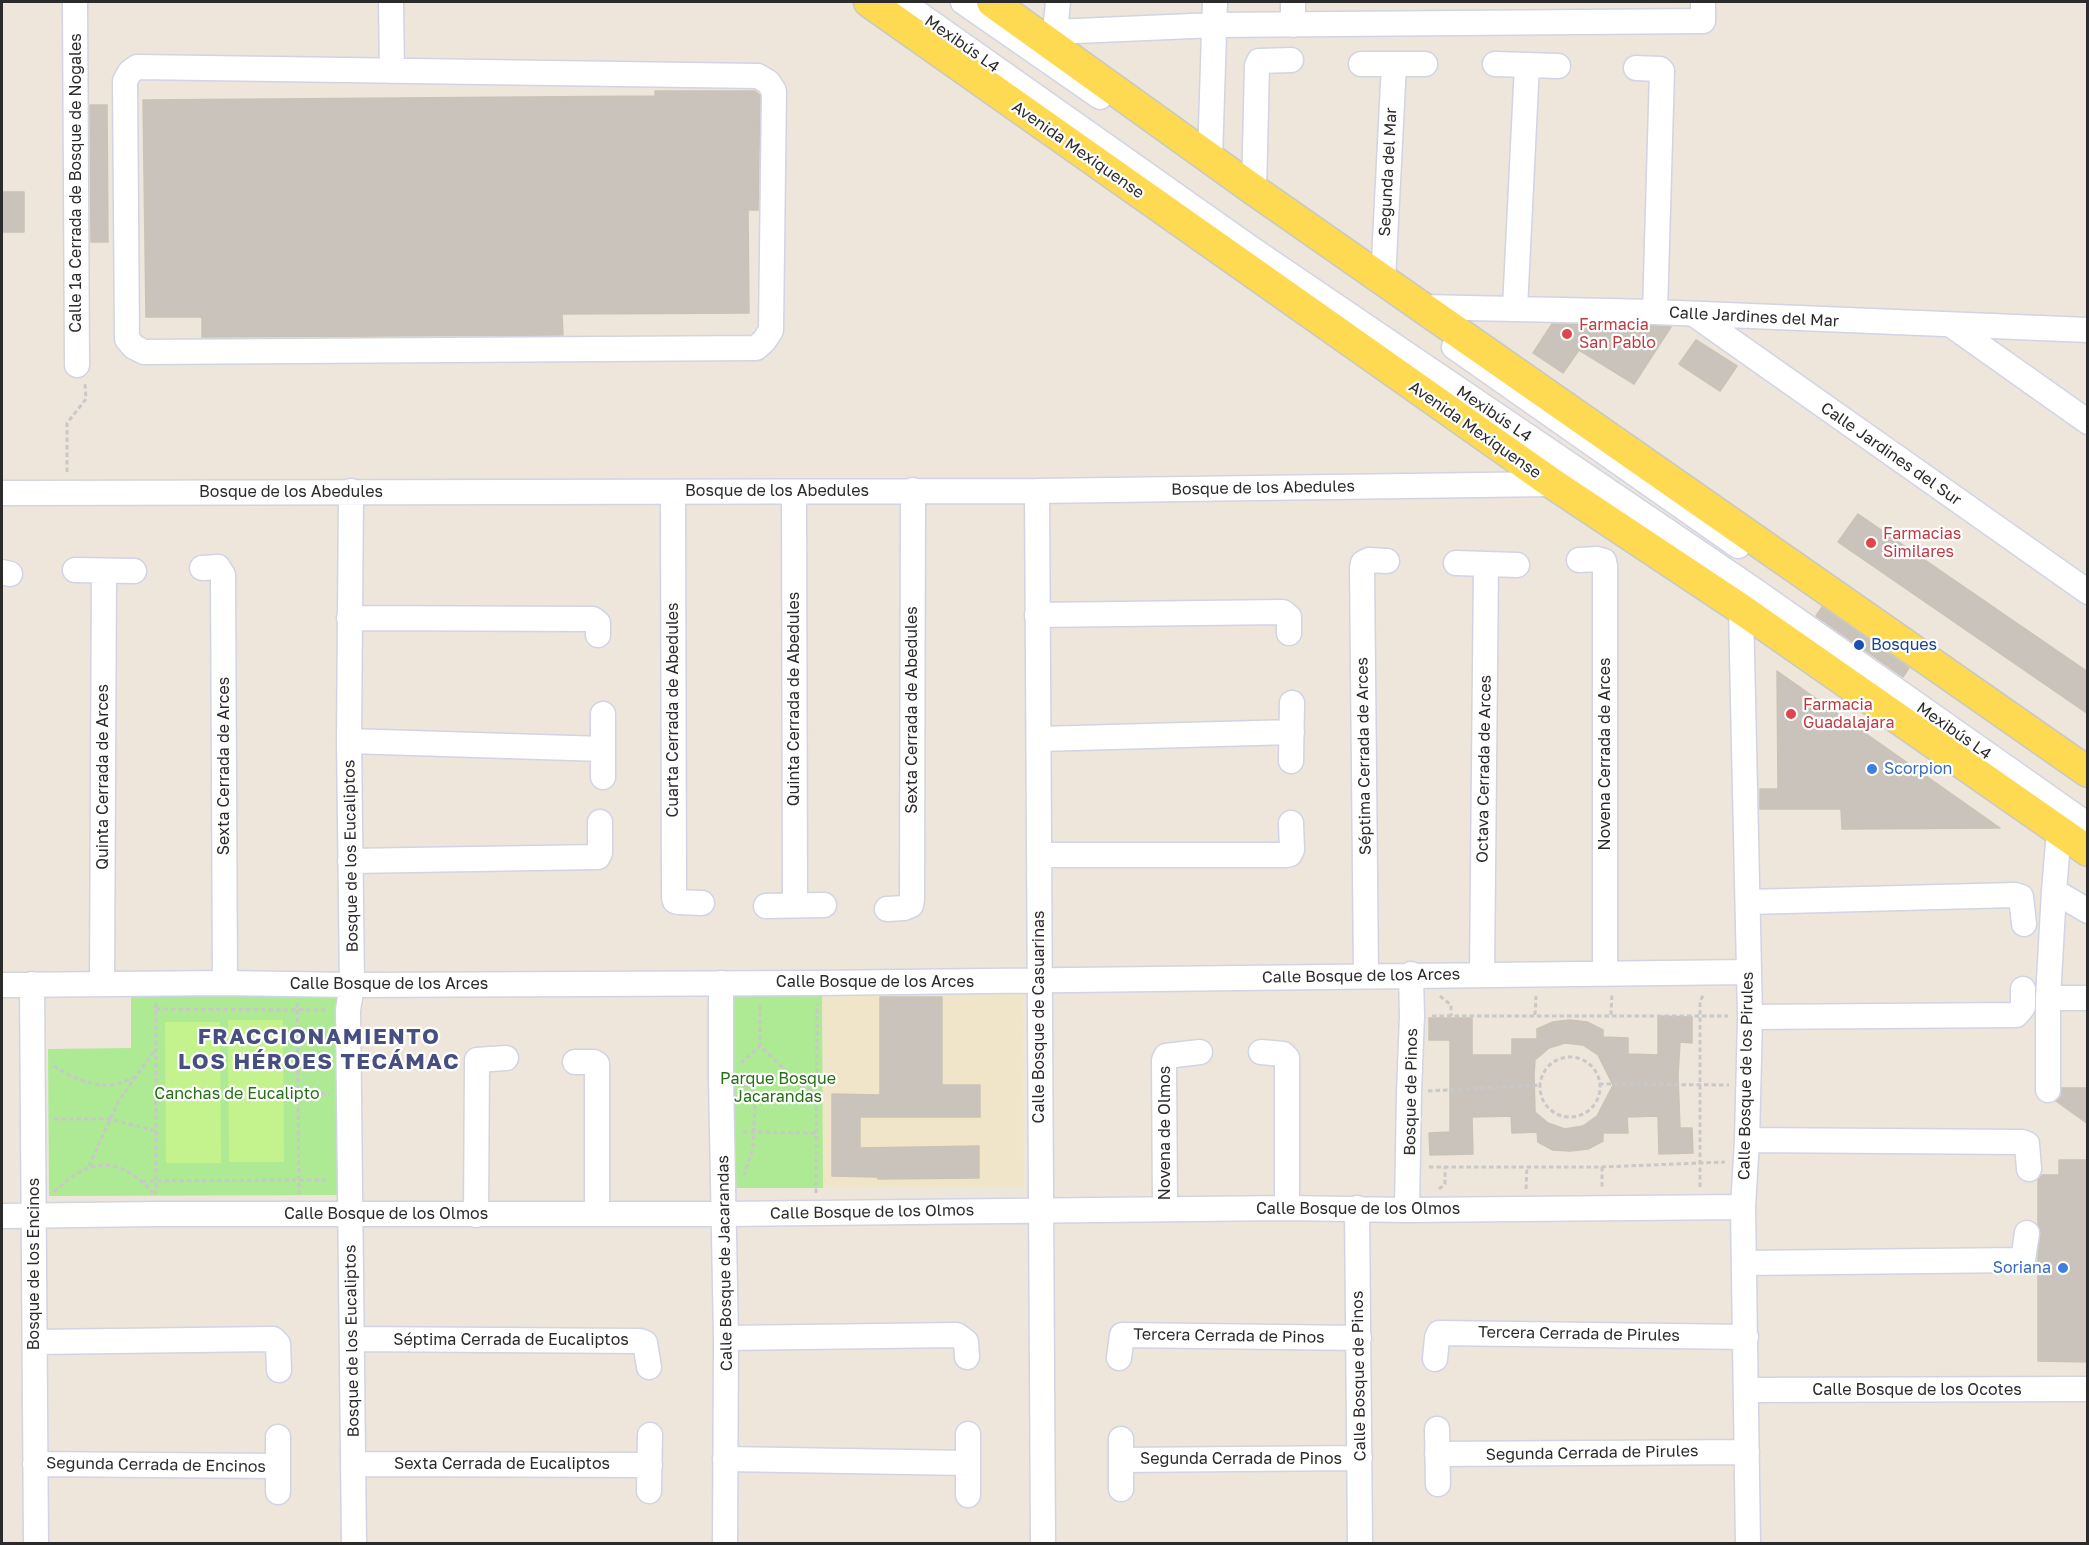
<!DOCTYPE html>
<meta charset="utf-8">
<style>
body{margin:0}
#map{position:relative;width:2089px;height:1545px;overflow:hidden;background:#eee6db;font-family:"Golos Text",sans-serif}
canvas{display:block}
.frame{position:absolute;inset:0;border:3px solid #2b2b2b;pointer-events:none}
</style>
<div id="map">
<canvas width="2089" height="1545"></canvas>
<div class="frame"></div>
</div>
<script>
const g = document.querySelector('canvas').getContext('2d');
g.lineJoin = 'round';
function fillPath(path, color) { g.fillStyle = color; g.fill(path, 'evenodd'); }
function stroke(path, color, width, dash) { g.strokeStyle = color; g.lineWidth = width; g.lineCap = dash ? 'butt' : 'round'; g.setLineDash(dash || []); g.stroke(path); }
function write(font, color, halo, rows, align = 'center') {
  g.font = font + ' "Golos Text",sans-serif'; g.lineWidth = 4.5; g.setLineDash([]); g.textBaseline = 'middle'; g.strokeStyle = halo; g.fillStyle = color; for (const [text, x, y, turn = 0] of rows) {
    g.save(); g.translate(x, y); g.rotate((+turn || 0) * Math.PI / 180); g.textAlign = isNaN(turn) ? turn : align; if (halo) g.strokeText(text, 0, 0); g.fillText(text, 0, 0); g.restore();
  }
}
const education = new Path2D(`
 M822,989l201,1 1,198h-201z`);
const green = new Path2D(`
 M733,989h89l1,199h-90z
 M337,993l2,202 -290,1 -1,-147 83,-1v-54z`);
const pitch = new Path2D(`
 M228,1020h55l1,142h-55z
 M165,1022h55l1,141h-55z`);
const building = new Path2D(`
 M655,91h100l5,4 -2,115h-10l1,103 -187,1 1,21 -361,2v-20h-56l-3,-217 512,-4z
 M90,105h17l1,137h-17z
 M2,192h22v40h-22z
 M1552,324l103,2 16,1 -37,57 -55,-34 -16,23 -30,-20z
 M1696,340l41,26 -17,25 -41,-27z
 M1858,514l230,158v42l-250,-172z
 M1822,607l87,61 -6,9 -87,-61z
 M1777,671l223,157 -158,1 -1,-20h-81v-20h18z
 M880,997h62v88h38v32h-120v31l119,-2v32l-101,1v-2l-46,-1v-82l48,1z
 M1658,1016l34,1v26l-12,-1 -2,33 2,53h12l1,25 -34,1 -1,-38 -31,1 1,16h-25v8l-15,8 -18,2 -17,-1 -15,-8 -1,-10 -25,1 -1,-17 -39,1 1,37 -43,1 -1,-22 21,-1v-92h-21v-22h43v37h40v-16h25v-10l16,-7 17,-2 17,2 16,8v7l25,1v16l30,1zM1565,1043l18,2 15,10 15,30 -16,31 -14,10 -18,3 -17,-6 -13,-11 -1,-37 1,-15 14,-12z
 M2062,1088h26v36l-32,-23 5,-4z
 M2059,1160h29v202l-50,-1v-105l3,-22 -3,-9v-45l4,-5h17z`);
const path = new Path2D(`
 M67,472v-49l19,-24 -1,-15
 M1440,996l11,9v11
 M156,1003v191
 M297,1003l2,191
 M760,1005v41l42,40 14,6
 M156,1009l172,1
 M1535,1015l1,-19
 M1611,1015l1,-22
 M1432,1016h296
 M1540 1087a30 30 0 1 1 60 0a30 30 0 1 1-60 0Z
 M741,1063l19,-17
 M54,1066c17,11 37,20 58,19 8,-1 16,-5 23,-8
 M742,1079l13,23 -2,46 -9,27
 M1599,1084l130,1
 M1428,1091l112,-6
 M298,1093l31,1
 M54,1119h56l46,12
 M743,1132l73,1
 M89,1166l29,-64 36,-51
 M1429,1167h173l123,-5
 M1602,1167v22
 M142,1181l187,-1
 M1700,1187v-186l4,-7
 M1439,1189l6,-5v-17
 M1526,1189l1,-22
 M54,1192c35,-35 65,-37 99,1
 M816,1193l1,-189`);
const minor = new Path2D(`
 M75,2l2,363
 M391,2l1,69
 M902,2l350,247 502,341 334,235
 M963,2l137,95
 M1293,25v-23
 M1054,32l161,-7 488,-4v-19
 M1049,44l7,-22 2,-20
 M1361,64h64
 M1495,64l63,2
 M137,67l621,9 10,6 6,9 -3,239 -7,11 -8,7 -612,4 -10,-5 -7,-8 -2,-258 5,-9z
 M1636,68l24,1 2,2 -7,241
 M1210,158l5,-156
 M1254,190l3,-124 2,-5 32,-1
 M1383,280l11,-216
 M1421,307l234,5 433,18
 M1515,308l12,-243
 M1695,315l393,277
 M1951,325l137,97
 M1454,347l284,199
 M351,491l-2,250 3,244 -4,25 6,534
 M1037,491l6,1053
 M673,492l1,406 1,3 4,1 23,1
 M794,492l1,413
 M2,493l1035,-2 516,-7
 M1579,560l18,-1 7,2 1,5v406
 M1456,563l61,2
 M202,568l16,-1 5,8 2,408
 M75,570l59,1
 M2,572l8,2
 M1741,609l9,408 -3,123 -4,67 5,337
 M1037,615l246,-3 6,5v16
 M349,618l244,1 5,4v12
 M1040,739l252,-7
 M349,741l254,8
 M1291,761l1,-58
 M603,777v-63
 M2059,831l-5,60 34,20
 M1039,855h247l4,-1 2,-4 -1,-27
 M350,861l248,-4 2,-4v-31
 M2054,891l-6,107h40
 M1748,902l267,-7 6,2 3,27
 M766,906l58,-1
 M887,909l17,-1 7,-3 1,-6 1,-409
 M1482,974l4,-410
 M1366,975l-4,-407 1,-5 6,-3 18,1
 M721,983v95l5,260 -1,206
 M32,984l4,560
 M102,984l2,-413
 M2,985l223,-2 127,2 465,-2 931,-11
 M2048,998v92
 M1750,1017l266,-2 7,-8v-18
 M1261,1052l22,2 4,4v150
 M575,1062h19l3,2v150
 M1747,1140l275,2 5,2 2,25
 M1357,1208l3,336
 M1165,1209l-1,-149 2,-4 34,-4
 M1407,1210l2,-118 3,-76 -1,-42
 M476,1215l1,-155 29,-2
 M2,1216l154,-2h568l563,-6 120,2 336,-3
 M1745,1263l274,-3h4l4,-27
 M726,1338l231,-3 9,7 1,15
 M352,1339l288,2 5,2 4,24
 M35,1342l238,-3 5,5 1,26
 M1119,1358l3,-23 237,3
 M1435,1359l2,-21 2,-5 307,4
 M1747,1390l341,-1
 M1437,1429l1,55
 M968,1434v61
 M1121,1439v50
 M1437,1454l310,-2
 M725,1459l243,4
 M1121,1460l239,-2
 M35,1464l243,2
 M354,1464l296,1
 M649,1491l1,-56
 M278,1492v-55`);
const major = new Path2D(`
 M869,2l684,482 188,125 347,242
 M992,2l262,188 834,582`);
const markers = [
 [1567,334,6,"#e0444e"],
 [1871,543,6,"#e0444e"],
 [1859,645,6,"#1a4fb4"],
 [1791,714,6,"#e0444e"],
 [1872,769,6,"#3f7fe0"],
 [2063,1268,6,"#3f7fe0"]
];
const streetNames = [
 ["Mexibús L4",962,44,35],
 ["Avenida Mexiquense",1078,150,35],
 ["Segunda del Mar",1388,172,-87],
 ["Calle 1a Cerrada de Bosque de Nogales",76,183,-90],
 ["Calle Jardines del Mar",1754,317,3],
 ["Mexibús L4",1494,414,34],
 ["Avenida Mexiquense",1475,430,35],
 ["Calle Jardines del Sur",1891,454,35],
 ["Bosque de los Abedules",1263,488,-1],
 ["Bosque de los Abedules",777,491],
 ["Bosque de los Abedules",291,492],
 ["Quinta Cerrada de Abedules",794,699,-90],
 ["Cuarta Cerrada de Abedules",673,710,-90],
 ["Sexta Cerrada de Abedules",912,710,-90],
 ["Mexibús L4",1954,731,35],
 ["Novena Cerrada de Arces",1605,754,-90],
 ["Séptima Cerrada de Arces",1364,756,-91],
 ["Sexta Cerrada de Arces",224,766,-90],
 ["Octava Cerrada de Arces",1484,769,-89],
 ["Quinta Cerrada de Arces",103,777,-90],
 ["Bosque de los Eucaliptos",351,856,-91],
 ["Calle Bosque de los Arces",1361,976,-1],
 ["Calle Bosque de los Arces",875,982],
 ["Calle Bosque de los Arces",389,984],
 ["Calle Bosque de Casuarinas",1039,1017,-90],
 ["Calle Bosque de los Pirules",1746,1076,-89],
 ["Bosque de Pinos",1411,1092,-89],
 ["Novena de Olmos",1165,1133,-90],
 ["Calle Bosque de los Olmos",1358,1209],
 ["Calle Bosque de los Olmos",872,1212,-1],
 ["Calle Bosque de los Olmos",386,1214],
 ["Calle Bosque de Jacarandas",725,1263,-91],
 ["Bosque de los Encinos",34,1264,-90],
 ["Tercera Cerrada de Pirules",1579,1334,1],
 ["Tercera Cerrada de Pinos",1229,1336,1],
 ["Séptima Cerrada de Eucaliptos",511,1340],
 ["Bosque de los Eucaliptos",352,1341,-91],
 ["Calle Bosque de Pinos",1359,1376,-91],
 ["Calle Bosque de los Ocotes",1917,1390],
 ["Segunda Cerrada de Pirules",1592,1453,-1],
 ["Segunda Cerrada de Pinos",1241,1459],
 ["Sexta Cerrada de Eucaliptos",502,1464],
 ["Segunda Cerrada de Encinos",156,1465,1]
];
const healthNames = [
 ["Farmacia",1579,325],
 ["San Pablo",1579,343],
 ["Farmacias",1883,534],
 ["Similares",1883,552],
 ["Farmacia",1803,705],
 ["Guadalajara",1803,723]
];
const transitNames = [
 ["Bosques",1871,645]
];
const shopNames = [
 ["Scorpion",1884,769],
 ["Soriana",2051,1268,"right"]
];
const parkNames = [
 ["Parque Bosque",778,1079],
 ["Jacarandas",778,1097],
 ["Canchas de Eucalipto",237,1094]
];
const districtNames = [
 ["FRACCIONAMIENTO",319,1037],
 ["LOS HÉROES TECÁMAC",319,1062]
];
fillPath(education, '#f1e5c9');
fillPath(green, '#aeea93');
fillPath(pitch, '#c4f28d');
fillPath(building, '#c9c3bb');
stroke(building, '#cac3b5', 1.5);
stroke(minor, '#d0d4e5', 27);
stroke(major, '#c8c8c8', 33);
stroke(path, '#c8c8c8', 3, [4.5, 3]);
stroke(minor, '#fff', 24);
stroke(major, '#fdda51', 30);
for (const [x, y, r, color] of markers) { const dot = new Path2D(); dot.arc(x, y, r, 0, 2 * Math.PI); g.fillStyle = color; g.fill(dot); stroke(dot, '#fff', 2); }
write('16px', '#2b2b2b', '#fff', streetNames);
write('16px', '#be3a42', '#fff', healthNames, 'left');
write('16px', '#164399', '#fff', transitNames, 'left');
write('16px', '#366cbe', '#fff', shopNames, 'left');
write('16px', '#246f13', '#fff', parkNames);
g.letterSpacing = '1.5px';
write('bold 22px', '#474f80', '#fff', districtNames);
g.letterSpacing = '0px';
</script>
